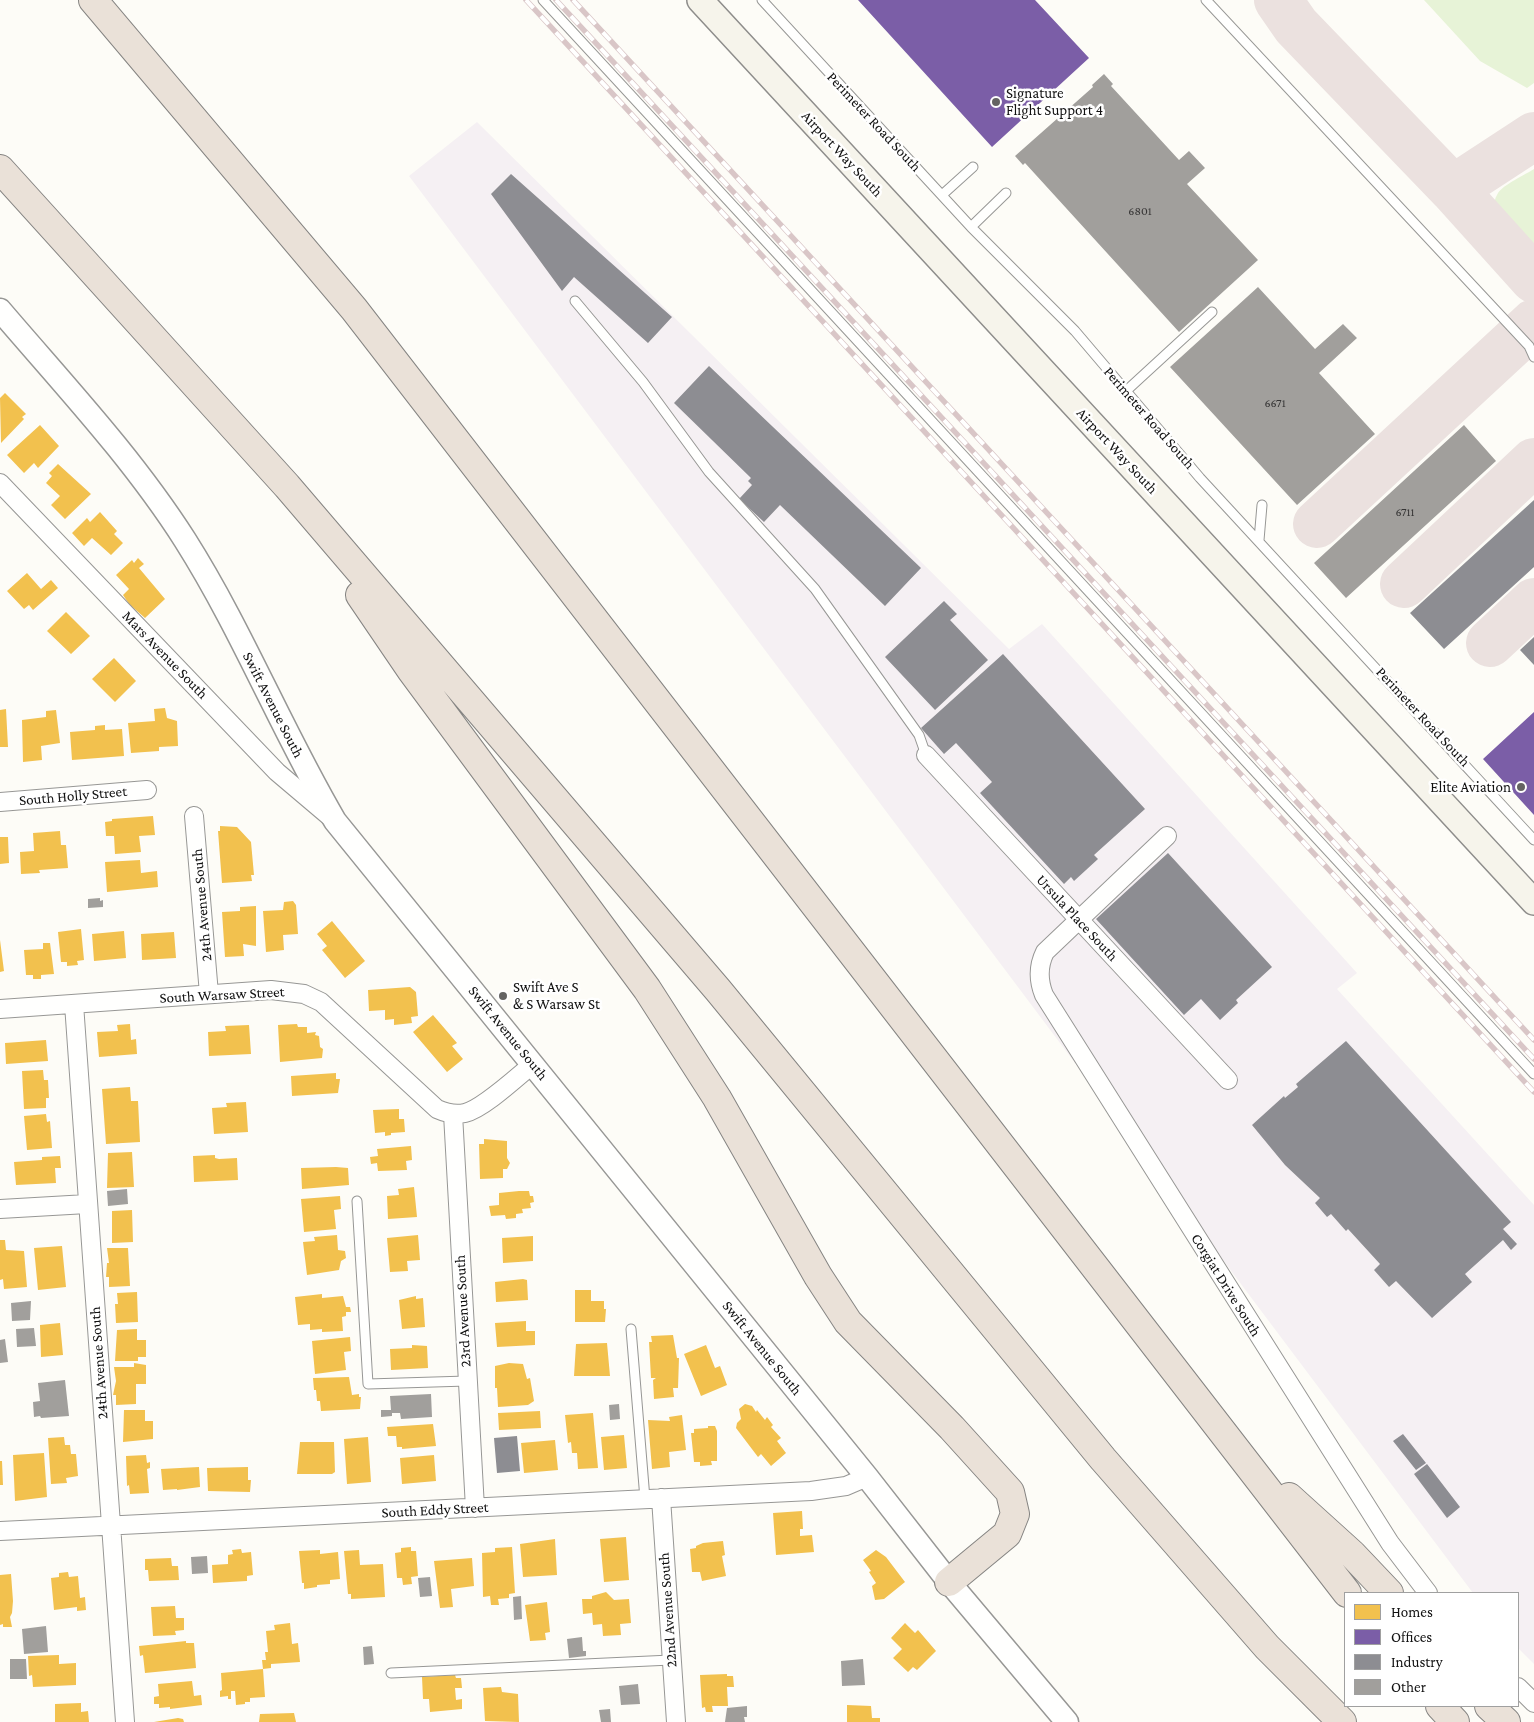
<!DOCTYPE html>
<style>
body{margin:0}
#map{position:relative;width:1534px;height:1722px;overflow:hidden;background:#fdfcf7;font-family:"Crimson Pro",serif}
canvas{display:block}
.legend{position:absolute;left:1344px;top:1592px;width:175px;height:115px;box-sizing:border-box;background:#fff;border:1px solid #a0a0a0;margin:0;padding:6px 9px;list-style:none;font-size:15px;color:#111}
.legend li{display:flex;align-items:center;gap:10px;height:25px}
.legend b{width:25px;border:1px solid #a0a0a0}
</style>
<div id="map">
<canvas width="1534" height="1722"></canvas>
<ul class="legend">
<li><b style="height:14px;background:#f2c14e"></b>Homes</li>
<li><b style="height:14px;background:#7b5ea7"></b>Offices</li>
<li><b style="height:14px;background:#8d8d92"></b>Industry</li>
<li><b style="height:14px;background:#a19f9c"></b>Other</li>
</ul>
</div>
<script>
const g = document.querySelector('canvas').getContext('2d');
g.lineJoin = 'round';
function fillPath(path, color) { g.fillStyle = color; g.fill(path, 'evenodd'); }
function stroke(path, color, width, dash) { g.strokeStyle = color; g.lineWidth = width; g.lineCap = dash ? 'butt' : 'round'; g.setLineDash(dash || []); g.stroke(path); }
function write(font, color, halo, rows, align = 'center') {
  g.font = font + ' "Crimson Pro",serif'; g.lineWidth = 5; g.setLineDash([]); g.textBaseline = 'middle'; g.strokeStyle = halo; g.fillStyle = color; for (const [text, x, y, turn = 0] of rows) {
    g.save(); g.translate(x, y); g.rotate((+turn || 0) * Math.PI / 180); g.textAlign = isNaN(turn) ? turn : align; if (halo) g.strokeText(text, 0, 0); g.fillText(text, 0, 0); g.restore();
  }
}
const industrial = new Path2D(`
 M477,122l532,527 33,-25 315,349 -20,16 197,216v459l-16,-16v-55h-45l-1064,-1417z`);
const green = new Path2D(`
 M1424,0h110v83l-7,5 -47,-27z
 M1534,169v90c-17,-17 -52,-40 -36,-66 5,-8 28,-19 36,-24z`);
const homes = new Path2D(`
 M5,393l21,21 -4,3 2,2 -23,24 -1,-45z
 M40,425l19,21 -21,22 -4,-5 -10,10 -17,-18z
 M58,464l33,30 -26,25 -14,-14 9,-9 -14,-13 6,-7 -3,-3z
 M100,512l17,19 -3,3 9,9 -12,12 -19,-17 -8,8 -12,-13 15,-15 3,4z
 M138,558l6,6 -5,4 26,31 -20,19 -16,-14 -6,-9 6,-6 -13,-14 16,-15 2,3z
 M27,573l14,16 10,-9 7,8 -25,22 -4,-5 -5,4 -17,-18z
 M66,612l24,24 -19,18 -24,-23z
 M114,658l22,23 -21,21 -23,-23z
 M165,708l2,10 10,3 1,25 -19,1v4l-28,2 -3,-30 27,-2 -1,-12z
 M6,709l2,38h-8v-37z
 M56,710l4,33 -19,3 1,14 -19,2 -1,-42 24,-3v-6z
 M105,725v5l17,-1 2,27 -52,4 -2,-28 25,-2v-4z
 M153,816l2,19 -16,1 2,16 -26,2 -1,-18h-8l-1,-14 7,-1v-2z
 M220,826l17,1 14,15 3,33h-3l1,6 -30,2 -4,-52h2z
 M60,831l1,14h5l2,23 -29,2 1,3 -19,1 -1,-22 14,-1 -1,-18z
 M0,837h8l1,26 -9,1z
 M140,860l1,13 16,-2 1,16 -51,5 -2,-30z
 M293,901l3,4 2,29 -15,1 1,15 -18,2 -3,-41 20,-1 1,-8z
 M256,906v40l-13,-2 1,12 -19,1 -3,-45 18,-1v-4z
 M332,921l33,40 -20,17 -23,-28 5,-4 -10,-12z
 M81,929l3,31 -7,1 1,4 -11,1v-4h-6l-3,-30z
 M124,931l2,27 -32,3 -2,-27z
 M174,932l2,26 -34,2 -1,-26z
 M0,940l4,31 -4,1z
 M43,943h7l4,31 -13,1v4h-8v-4h-7l-2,-25 19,-1z
 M410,987l6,5 2,24 -7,1 1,6 -18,2v-6l-9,1v-10l-16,1 -1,-21z
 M433,1015l24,28 -5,3 11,13 -16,13 -34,-40z
 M130,1024l1,16 5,-1 1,15 -38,3 -2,-25 21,-1 -1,-6z
 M297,1024l1,3h9v6l9,-1 -1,3 4,1 1,11 3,2 -1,9 -42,4 -2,-37z
 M249,1025l2,29 -42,2 -1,-24 18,-1 -1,-5z
 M46,1040l2,21 -42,3 -1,-21z
 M43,1070l1,10h4l1,18h-3v10l-22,1 -2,-38z
 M336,1073v6h4l-2,14 -46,3 -1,-20z
 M130,1087l1,14h7l2,41 -34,2 -4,-55z
 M246,1102l2,30 -34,2 -2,-26 15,-1 -1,-4z
 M399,1109v10h5l1,13 -14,1v2l-6,1v-4l-10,1 -2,-23z
 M46,1114l1,8 3,-1 2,27 -25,2 -3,-34z
 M484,1139l23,2v17l3,5 -3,6h-4v9l-23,1 -1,-35h5z
 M411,1146l1,14 -6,1 1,9 -29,1 -1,-8 -6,1 -1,-7 8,-1 -1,-7z
 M132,1152l2,35 -27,1 1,-35z
 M215,1155v3l4,1 18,-1 1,22 -44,2 -1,-26z
 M60,1156l1,12h-6l1,15 -40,2 -2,-23 28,-2v-3z
 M336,1167l12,1 1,17 -47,4 -1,-21z
 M414,1187l3,30 -29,2 -1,-23 12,-1 -1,-6z
 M519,1191h10l1,5h3l1,6 -4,1 1,5 -9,1 1,4 -7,1v4l-10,1 -1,-4 -14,1 -2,-10 10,-1v-12z
 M340,1196l1,13 -7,1 2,19 -32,3 -3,-33z
 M132,1210l1,32 -21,1v-32z
 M337,1235l1,15 7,1 1,7 -5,3 -2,9 -32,5 -4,-33 12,-1 -1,-4z
 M418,1235l2,25 -13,1 1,10 -18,1 -3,-34z
 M533,1236v25l-30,2 -1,-25z
 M0,1240h5l1,10 18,1 3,36 -23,2 -1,-10 -3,1z
 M62,1246l4,41 -28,3 -4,-42z
 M107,1248h21l2,38 -21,1v-10h-3l1,-14h2z
 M523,1279l4,1 1,20 -32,2 -1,-20z
 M575,1290h16v11h13v8h2l-1,13h-30z
 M137,1292l1,30 -22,1 -1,-19h3l-1,-11z
 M322,1294v4l21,-2 3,11h4l1,5h-5v4l-4,1 1,14 -21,1v-3l-12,1v-6l-12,1 -3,-28z
 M416,1296v3l7,-1 2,29 -23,2 -3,-29z
 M526,1321v10h9v14l-38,2 -2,-24z
 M60,1323l3,32 -22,2 -1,-32z
 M137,1329v11h9v17h-8v4h-23l2,-31z
 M673,1335l4,23h2l-1,30h-5l1,9 -20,2 -1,-19 3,-2h-5l-2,-36h3l-1,-6z
 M350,1337l1,14 -7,1 2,18 -31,4 -3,-33z
 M607,1343l3,33h-36l2,-32z
 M412,1345l15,1 1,22 -37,2 -1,-21 22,-1z
 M706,1345l9,23 5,-2 7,19 -26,11 -17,-42z
 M134,1363l12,2v19h-10v20l-20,1v-10h-3l3,-14 -2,-14h20z
 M509,1363l14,1 4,15 3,-1 4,23 -6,4 -30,2 -1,-19h-2v-22z
 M349,1377l3,18 7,-1v3h2l-1,12 -39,2 -1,-10h-3l-1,-11h-2l-1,-12z
 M745,1404l7,2 4,6 1,-2 8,10 2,-3 6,8 -2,2 10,11 -4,3 9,12 -15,13 -10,-12 -3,3 -22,-29 1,-5 4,-4 -2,-10z
 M124,1410h21v11h8v18l-30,3z
 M540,1411l1,17 -42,2 -1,-17z
 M593,1413l5,55 -20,1 -1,-16h-5l-1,-11 -3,1 -3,-28z
 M682,1415l4,35 -17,2 1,15 -18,2 -4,-49 22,1 -1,-4z
 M433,1424l3,22 -34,3v-2h-5l-1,-11h-8l-1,-9z
 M708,1426h7l2,5v30h-6l1,4 -12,1v-4h-6l-3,-29h3v-4l14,-1z
 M624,1435l3,33 -23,2 -3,-33z
 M64,1437l1,8h5l1,9h5l2,22 -12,2 1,5 -16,1 -3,-46z
 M368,1437l3,45 -24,2 -3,-45z
 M555,1440l3,30 -34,3 -3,-30z
 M300,1442h34l1,30 -3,2h-35z
 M44,1453l3,44 -32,4 -2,-46z
 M146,1455l1,8 3,-1v6l-3,1 2,24 -19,1 -1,-9 -2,1 -1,-30z
 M434,1455l2,26 -34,3 -2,-26z
 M0,1461h2l1,24h-3z
 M199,1467l1,20 -23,3v-1l-14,1 -2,-21z
 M248,1467v13h3l-1,12 -42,-1 -1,-23z
 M802,1511l1,18h-3v7l12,-1 2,17 -38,3 -3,-42z
 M626,1537l3,43 -25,2 -4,-43z
 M555,1539l2,36 -34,2 -3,-33z
 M723,1541l2,14 -3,1 4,20 -24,5 -2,-9h-8l-2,-23 6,-1v-2l7,-3z
 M411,1547v4h5l2,25 -7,1 1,7 -9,1 -1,-7h-5l-2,-25 6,-1v-4z
 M512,1547l3,46 -6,1v4l-11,1 1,6h-8l-1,-9 -7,1 -1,-44 13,-1v-4z
 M241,1549l1,4 9,-1 2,23 -6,1v5l-34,2 -1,-18 16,-1v-9l5,-1 -1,-4z
 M320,1550v4l18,-2 2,27 -10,1v4l-13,1v2l-13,2v-6h-2l-3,-32z
 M359,1550l1,15 23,-1 2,33 -34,2v-5h-3l-4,-43z
 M876,1550l10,7 19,25 -21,17 -9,1 -3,-14 4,-3 -7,-11 2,-1 -8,-11z
 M171,1558l1,8h6l1,14 -30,1 -1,-11h-3v-11z
 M472,1558l2,28 -23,3 2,18 -13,1 -6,-47z
 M68,1572l1,5 9,-1 2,22 5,-1 1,13 -9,1v-4l-23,3 -3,-32 8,-1v-4z
 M11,1574l2,27 -1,12 -2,4 2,10h-9v-3l-3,1v-50z
 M606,1592l8,8 15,-1 2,24 -11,1 1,11 -18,1 -1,-12 -9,1 -1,-12 -9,1 -1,-15h10v-3z
 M547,1602l3,30 -5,1 1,7 -16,1 -5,-36z
 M175,1606l1,12h8v12l-9,1 1,4 -23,1 -2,-29z
 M290,1623l2,21 6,-1 2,19 -29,2v4l-8,1 -1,-9h4l-1,-8h3l-2,-21 9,-1 -1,-5z
 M905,1623l10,10 3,-3 18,21 -19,19 -4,-3 -5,5 -15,-14 9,-9 -11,-11z
 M186,1641v2h8l2,25 -51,5 -2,-18 -3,1 -1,-10z
 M59,1655v9l17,-1v22l-43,2 -1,-12 -3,1 -1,-20z
 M263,1669l2,28 -15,1v4h-5v2l-9,1 -1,-14h-4v8h-3v-3l-8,1v-6l2,-1 -1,-17z
 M727,1674v2h6l1,11h-7l1,19h-16l1,6h-7l-1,-5 -3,1 -2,-33z
 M455,1675l1,3h5l1,10h-7l1,12 6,-1v10l-32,3 -1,-13h-6l-1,-22z
 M192,1681l2,15 7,-1 1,10 -32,4v-2l-11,1v-4h-5v-7l5,-1 -1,-12z
 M501,1687l1,5 16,2 1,28 -34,-1 -2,-33z
 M81,1703v9l7,-1 1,11h-34v-18z
 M847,1705l24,1 1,12h8v4h-33z
 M294,1713l2,9h-37l1,-8z
 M178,1718l5,1 1,3h-30z`);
const offices = new Path2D(`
 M858,0h177l54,58 -97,89z
 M1534,712v103l-51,-56z`);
const industry = new Path2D(`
 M511,174l161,143 -24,26 -74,-66 -12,14 -71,-97z
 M709,366l212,202 -36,38 -105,-101 -16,17 -25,-23 13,-14 -4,-4 3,-3 -77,-75z
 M1534,500v67l-90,82 -34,-36z
 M944,601l13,13 -7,6 38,40 -53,50 -50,-53z
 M1534,637v28l-14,-15z
 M1003,654l142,155 -51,46 4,4 -24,22 -3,-4 -7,7 -84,-91 12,-11 -36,-39 -12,11 -23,-26z
 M1168,853l104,114 -36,33 2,3 -18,17 -19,-21 -17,16 -88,-96z
 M1346,1041l165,181 -8,7 14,15 -6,6 -8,-10 -38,34 7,8 -40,36 -36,-37 -7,6 -15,-17 6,-6 -32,-35 -2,2 -15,-17 -4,3 -12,-14 5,-5 -35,-33 -33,-40 32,-29 1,2 13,-11 -2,-3z
 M1403,1434l23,29 -10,7 -23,-29z
 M517,1436l3,35 -23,2 -3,-35z
 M1427,1464l33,43 -13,11 -33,-44z`);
const taxiway = new Path2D(`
 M1278,0l18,26 157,163 81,90
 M1453,189l81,-53
 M1317,524l217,-201
 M1404,584l130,-122
 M1490,643l44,-41`);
const building = new Path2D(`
 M1104,74l9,10 -2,2 68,74 10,-9 16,17 -18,16 71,76 -79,72 -154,-169 -2,2 -8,-9 78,-69 -1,-2z
 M1258,287l57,62 28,-25 14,14 -38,35 56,61 -78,71 -127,-138z
 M1464,425l32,36 -150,137 -32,-35z
 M100,898v3l3,-1v7l-15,1v-9z
 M127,1189l1,15 -20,2 -1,-15z
 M31,1301l-1,19 -18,1 -1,-18z
 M34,1328l2,18 -19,1 -1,-18z
 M5,1339l3,23 -8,1v-23z
 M65,1380l4,36 -28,2 -1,-2 -6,1 -1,-15 7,-1 -2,-18z
 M431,1394l1,23 -31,2 -1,-6h-8v3l-11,1v-7h10l-1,-14z
 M619,1404l1,15 -10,1 -1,-15z
 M207,1556l1,17 -16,1 -1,-17z
 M430,1577l2,19 -12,1 -2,-19z
 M521,1596l1,23 -8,1 -1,-23z
 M46,1626l2,26 -24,2 -2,-25z
 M582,1637l1,14h3v5l-17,2 -2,-19z
 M372,1646l2,18 -10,1 -1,-18z
 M10,1659h16l1,20h-17z
 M863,1659l2,26 -23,1 -1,-25z
 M638,1684l2,20 -19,1 -2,-19z
 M747,1706v11h-3l1,5h-20l2,-14z
 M610,1709l1,13h-10l-2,-12z`);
const service = new Path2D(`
 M543,0l991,1074
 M762,0l209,227 104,104 125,147 334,362
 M1206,0l323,346 5,11
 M942,195l31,-28
 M971,227l35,-34
 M575,301l68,81 66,90 106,117 104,146 7,20
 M1126,391l86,-79
 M1259,540l3,-35
 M357,1201l11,183 99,-3
 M631,1329l14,170
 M391,1673l280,-13`);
const minor = new Path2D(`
 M0,483l277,289 52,44
 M926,755l302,325
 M0,802l147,-12
 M194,816l15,178
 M1167,836l-122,116c-7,14 -7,28 -1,43l346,548 38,50
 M74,1004l51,718
 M0,1009l271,-19 33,4 17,8 116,107c9,4 19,6 28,4 18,-4 52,-36 68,-49
 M453,1114l22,394
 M0,1209l87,-5
 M661,1498l15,224
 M0,1531l811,-40 35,-5 21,-9
 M1518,1687l16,16`);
const tertiary = new Path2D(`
 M0,310c64,75 132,147 185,230 57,90 96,189 150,281l532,656 82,105 118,140`);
const secondary = new Path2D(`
 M700,0l834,902`);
const motorway = new Path2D(`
 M93,0l261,309 993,1284
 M0,169l287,317 431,504 385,469 164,188 75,75
 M360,595l51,75 236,319 70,109 101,178 30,46 104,106 58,64 5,22 -8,20 -58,48
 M1289,1497l63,57 37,39
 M1440,1706l15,16
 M1489,1706l17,16`);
const rail = new Path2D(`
 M526,0l1008,1092
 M556,0l978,1059
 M573,0l961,1040`);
const markers = [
 [996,102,5,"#646362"],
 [1521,787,5,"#646362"],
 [503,996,5,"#646362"]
];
const numberNames = [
 ["6801",1140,211],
 ["6671",1275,403],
 ["6711",1405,512]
];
const poiNames = [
 ["Signature",1006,93],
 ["Flight Support 4",1006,110],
 ["Elite Aviation",1511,787,"right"],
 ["Swift Ave S",513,987],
 ["& S Warsaw St",513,1004]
];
const streetNames = [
 ["Perimeter Road South",874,122,47],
 ["Airport Way South",842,154,47],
 ["Perimeter Road South",1149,418,49],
 ["Airport Way South",1117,451,47],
 ["Mars Avenue South",165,655,46],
 ["Swift Avenue South",273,705,63],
 ["Perimeter Road South",1423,717,47],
 ["South Holly Street",73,796,-5],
 ["24th Avenue South",202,905,-95],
 ["Ursula Place South",1077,918,47],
 ["South Warsaw Street",222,995,-3],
 ["Swift Avenue South",508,1033,51],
 ["Corgiat Drive South",1226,1285,58],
 ["23rd Avenue South",463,1311,-93],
 ["Swift Avenue South",762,1348,51],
 ["24th Avenue South",99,1363,-94],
 ["South Eddy Street",435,1510,-3],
 ["22nd Avenue South",668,1610,-94]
];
fillPath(industrial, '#f5f0f3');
fillPath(green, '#e7f3d7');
fillPath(homes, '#f2c14e');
fillPath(offices, '#7b5ea7');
fillPath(industry, '#8d8d92');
stroke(taxiway, '#ebe1df', 48);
fillPath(building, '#a19f9c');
stroke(service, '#979795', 11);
stroke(minor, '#979795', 20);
stroke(tertiary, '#979795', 25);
stroke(secondary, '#8e8d8b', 28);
stroke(motorway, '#858482', 30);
stroke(service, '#fffffe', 9);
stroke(minor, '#fffffe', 18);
stroke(tertiary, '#fffffe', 22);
stroke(secondary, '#f6f4eb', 25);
stroke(motorway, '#eae1d8', 28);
stroke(rail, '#d9c6c7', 5.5);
stroke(rail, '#fff', 4, [11]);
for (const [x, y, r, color] of markers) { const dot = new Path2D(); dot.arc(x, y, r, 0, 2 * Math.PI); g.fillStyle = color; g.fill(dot); stroke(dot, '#fff', 2); }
write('12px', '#353434', null, numberNames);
write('15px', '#111', '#fff', poiNames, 'left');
write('15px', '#111', '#fff', streetNames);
</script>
